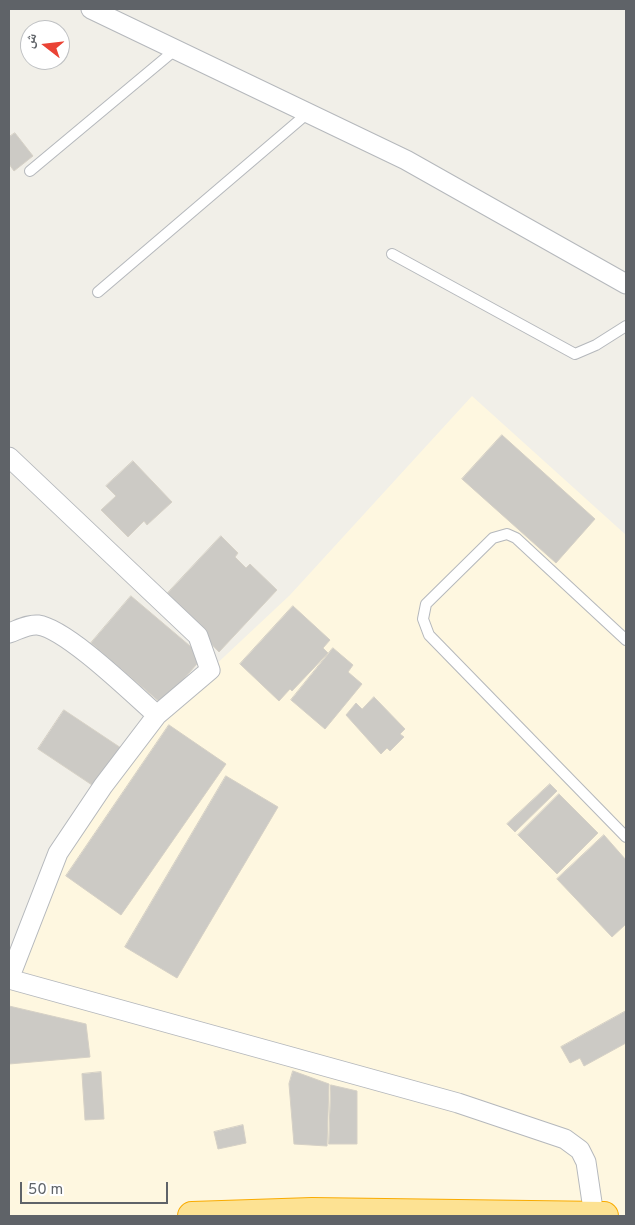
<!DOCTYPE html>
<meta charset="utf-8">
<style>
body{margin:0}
#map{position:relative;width:635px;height:1225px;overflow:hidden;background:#f1efe8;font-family:Overpass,"Noto Naskh Arabic",sans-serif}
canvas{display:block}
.frame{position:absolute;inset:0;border:10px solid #5f6368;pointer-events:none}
.north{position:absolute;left:20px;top:20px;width:50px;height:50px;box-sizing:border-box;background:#fff;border:1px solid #bfc1c3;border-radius:50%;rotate:286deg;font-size:14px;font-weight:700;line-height:20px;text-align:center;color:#5f6368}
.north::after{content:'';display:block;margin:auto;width:18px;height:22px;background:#ea4335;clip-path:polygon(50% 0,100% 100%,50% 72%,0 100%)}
.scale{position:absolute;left:20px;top:1182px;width:148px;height:22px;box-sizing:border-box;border:2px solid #5f6368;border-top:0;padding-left:6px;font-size:15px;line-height:18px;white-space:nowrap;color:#5f6368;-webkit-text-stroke:4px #fff;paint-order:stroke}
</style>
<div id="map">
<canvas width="635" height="1225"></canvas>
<div class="frame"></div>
<div class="north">ش</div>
<div class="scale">50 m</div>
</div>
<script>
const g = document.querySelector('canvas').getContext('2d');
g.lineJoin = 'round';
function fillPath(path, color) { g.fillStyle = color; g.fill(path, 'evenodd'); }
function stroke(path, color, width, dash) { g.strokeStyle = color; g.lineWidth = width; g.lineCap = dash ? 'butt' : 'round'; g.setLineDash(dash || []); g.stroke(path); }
const commercial = new Path2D(`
 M472,396l154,139v681h-617v-237l19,-49 75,-144 107,-116 80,-75z`);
const building = new Path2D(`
 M15,133l18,23 -19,15 -5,-7v-27z
 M502,435l93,84 -39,44 -94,-84z
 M133,461l39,41 -25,23 -3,-4 -16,16 -27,-27 15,-14 -10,-10z
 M221,536l17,17 -3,4 11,11 4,-4 27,26 -58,62 -54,-56z
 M131,596l72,61 -41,47 -71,-61z
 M293,606l37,34 -7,8 5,5 -36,38 -2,-2 -11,12 -39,-37z
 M333,648l20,17 -5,7 14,12 -37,45 -34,-29z
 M374,697l31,32 -5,5 4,3 -14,14 -3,-3 -6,6 -35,-39 10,-12 6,6z
 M64,710l60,40 -26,39 -60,-40z
 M169,725l57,39 -105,151 -55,-39z
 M226,776l52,31 -101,171 -52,-31z
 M550,784l7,7 -42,41 -8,-8z
 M559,794l39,39 -41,41 -39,-39z
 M604,835l22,25v64l-14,13 -55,-58z
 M9,1006l77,18 4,33 -81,7z
 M626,1011v32l-42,23 -4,-8 -10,5 -9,-16z
 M293,1071l36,13 -2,62 -33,-2 -5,-60z
 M101,1072l3,47 -19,1 -3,-46z
 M331,1085l26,6v53h-28z
 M243,1125l3,18 -28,6 -4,-17z`);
const lane = new Path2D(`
 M30,171l145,-121
 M392,254l183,100 21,-9 30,-19
 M98,292l211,-180
 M626,640l-110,-102 -9,-4 -14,4 -67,66 -3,15 6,16 197,202`);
const street = new Path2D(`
 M91,9l315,151 220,124
 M9,457l189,179 12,34 -53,45 -54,71 -45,67 -49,126
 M9,633c9,-3 19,-9 29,-8 29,4 95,69 119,90
 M9,979l449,124 107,36 15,11 6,12 8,54`);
const highway = new Path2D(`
 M192,1216l120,-4 292,4`);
fillPath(commercial, '#fef7e0');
fillPath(building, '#cccac5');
stroke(building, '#d6d1c6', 1);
stroke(lane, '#b5b8bc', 12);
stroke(street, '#b5b8bc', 21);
stroke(highway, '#f9ab00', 30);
stroke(lane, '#fff', 10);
stroke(street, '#fff', 19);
stroke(highway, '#fde293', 28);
</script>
